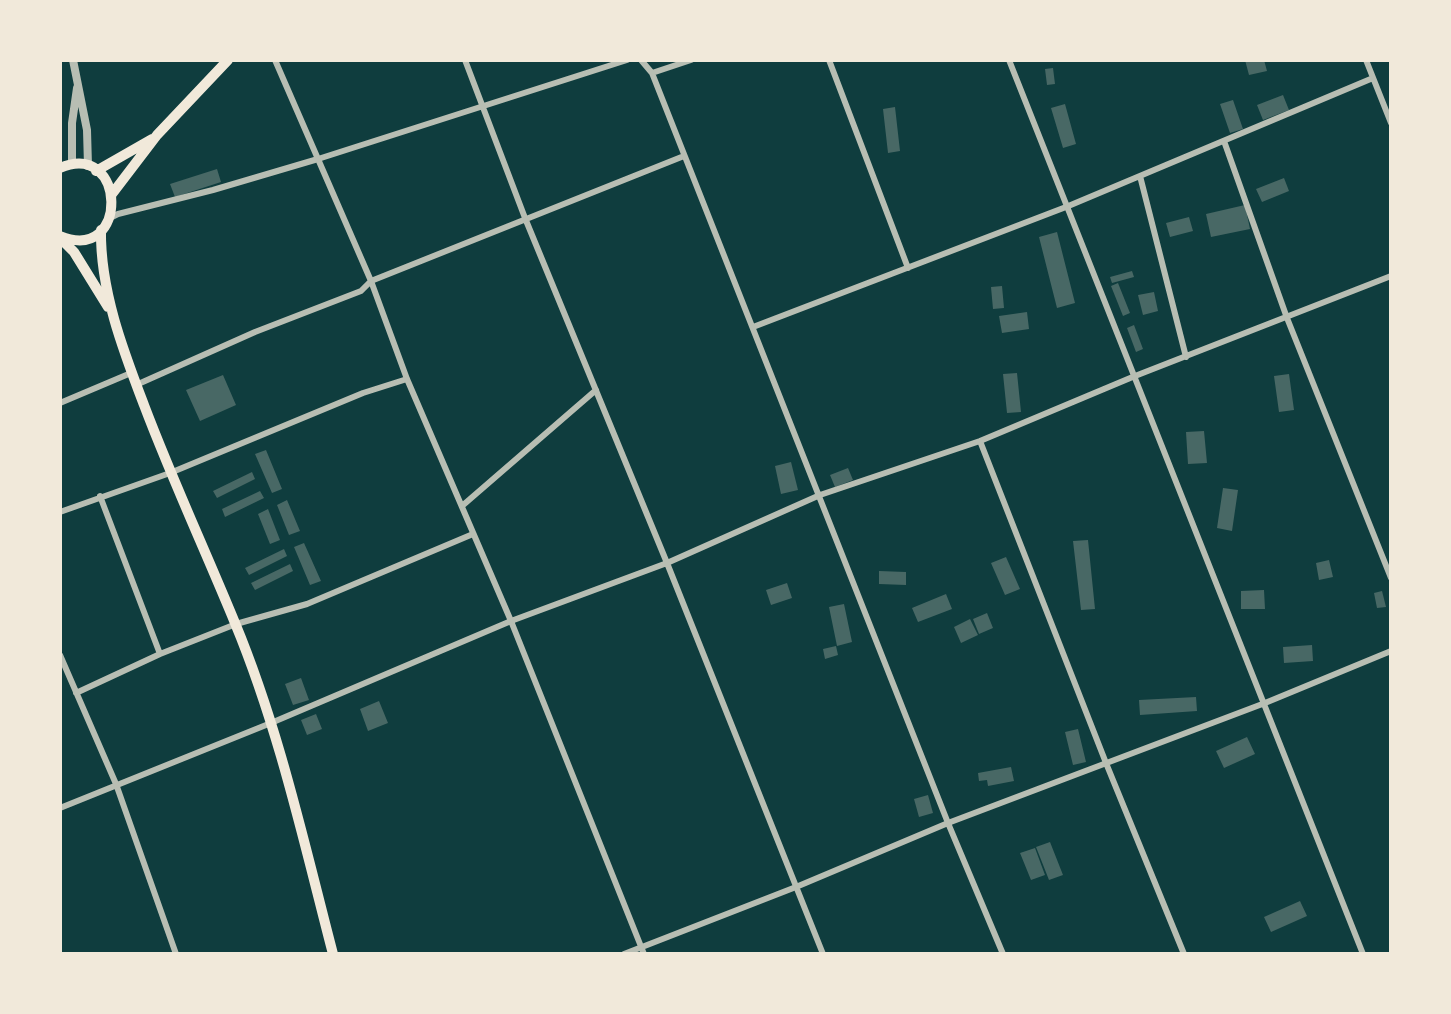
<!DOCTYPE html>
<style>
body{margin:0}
#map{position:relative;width:1451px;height:1014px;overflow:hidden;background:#0f3d3e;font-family:Poppins,sans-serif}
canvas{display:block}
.frame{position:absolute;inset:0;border:62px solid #f1e9da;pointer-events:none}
</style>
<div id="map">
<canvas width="1451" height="1014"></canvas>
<div class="frame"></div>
</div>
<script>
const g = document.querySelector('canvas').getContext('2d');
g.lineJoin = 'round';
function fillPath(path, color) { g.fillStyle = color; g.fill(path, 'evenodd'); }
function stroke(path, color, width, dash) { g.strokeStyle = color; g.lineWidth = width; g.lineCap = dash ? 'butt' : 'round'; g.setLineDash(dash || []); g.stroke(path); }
const building = new Path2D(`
 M1245,60h19l3,11 -18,4z
 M1053,68l2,16 -8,1 -2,-16z
 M1283,95l6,15 -26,10 -6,-15z
 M1233,100l10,29 -13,4 -10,-29z
 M1065,104l11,40 -13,4 -12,-40z
 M895,107l5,44 -12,2 -5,-44z
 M217,169l4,13 -46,15 -5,-13z
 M1284,178l5,13 -27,11 -6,-13z
 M1245,205l5,24 -39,8 -5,-23z
 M1189,217l4,14 -23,6 -4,-14z
 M1057,232l18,71 -18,5 -18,-71z
 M1132,271l2,6 -22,6 -2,-6z
 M1118,283l12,30 -7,3 -12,-30z
 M1002,286l2,22 -11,1 -2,-22z
 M1154,292l4,19 -15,4 -5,-20z
 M1027,312l2,17 -27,4 -3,-17z
 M1134,325l9,24 -7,3 -9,-24z
 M1017,373l4,39 -14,1 -4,-39z
 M1289,374l5,36 -15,2 -5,-36z
 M223,375l13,30 -36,16 -14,-31z
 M1204,431l3,32 -19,1 -2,-32z
 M266,450l16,39 -10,4 -17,-39z
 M791,462l7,28 -17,4 -6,-28z
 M848,468l5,12 -18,7 -5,-12z
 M252,472l3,7 -38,19 -4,-7z
 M1223,488l15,2 -6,41 -15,-3z
 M260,491l4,7 -39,19 -3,-8z
 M287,500l13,31 -11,4 -12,-30z
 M268,509l12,31 -10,4 -12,-30z
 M1088,540l7,69 -14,1 -8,-69z
 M304,543l17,38 -11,4 -16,-38z
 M284,549l3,7 -38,19 -4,-7z
 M1006,557l14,32 -15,6 -14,-32z
 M1329,560l4,17 -14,3 -3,-17z
 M290,564l3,7 -38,19 -4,-7z
 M879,571l27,1v13l-27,-1z
 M787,583l5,15 -21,7 -5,-15z
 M1264,590l1,19h-24v-18z
 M1382,591l4,16 -9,1 -3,-15z
 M946,594l6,15 -34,13 -6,-14z
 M844,604l8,38 -15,4 -8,-39z
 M987,613l6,15 -14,6 -6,-15z
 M970,619l8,16 -17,8 -7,-16z
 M1312,645l1,16 -29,2 -1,-16z
 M836,646l2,9 -13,4 -2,-10z
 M301,678l8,22 -16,5 -8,-21z
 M1196,697l1,14 -57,4 -1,-15z
 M379,701l9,22 -20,8 -8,-22z
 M316,714l6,15 -15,6 -6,-15z
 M1078,729l8,33 -13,3 -8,-33z
 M1247,737l8,17 -31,14 -8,-17z
 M1011,767l3,14 -26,5 -1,-6 -8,1 -1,-8z
 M928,795l5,18 -14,4 -5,-18z
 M1050,842l13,33 -14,5 -13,-33z
 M1035,848l10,27 -14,5 -11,-27z
 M1300,901l7,15 -36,16 -7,-15z`);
const minor = new Path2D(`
 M275,60l96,221 36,98 104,242 133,333
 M465,60l60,158 142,345 156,391
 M641,60l11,13 296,750 55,131
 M829,60l79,208
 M1009,60l354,894
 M1366,60l25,63
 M652,73l39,-13
 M1224,141l63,177 104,260
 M1140,176l46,181
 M110,218l8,-4 95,-24 105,-31 309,-99
 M753,327l313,-120 307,-129
 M136,385l119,-53 106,-41 10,-10 313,-125
 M60,403l71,-30
 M980,441l126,322 78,191
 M100,496l60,158
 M462,506l134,-116
 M60,512l110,-39 193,-80 44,-14
 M60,655l56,129 60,170
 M76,693l84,-39 76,-30 71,-20 166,-70
 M60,808l211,-85 240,-102 156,-58 153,-68 160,-54 155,-65 256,-100
 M624,954l172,-67 152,-64 317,-120 126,-52`);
const tertiary = new Path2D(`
 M73,60l14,70 1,36
 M72,164v-41l5,-35`);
const primary = new Path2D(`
 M60,168c67,-29 70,97 0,68
 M96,171l56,-32
 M112,194l45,-59 71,-75
 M101,230c-1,60 22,120 43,175 28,74 61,145 91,218 44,106 69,220 98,331
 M60,238l14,14 34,55`);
fillPath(building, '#486865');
stroke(minor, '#b8beb3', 6);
stroke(tertiary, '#b8beb3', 8);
stroke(primary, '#f1e9da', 10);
</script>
